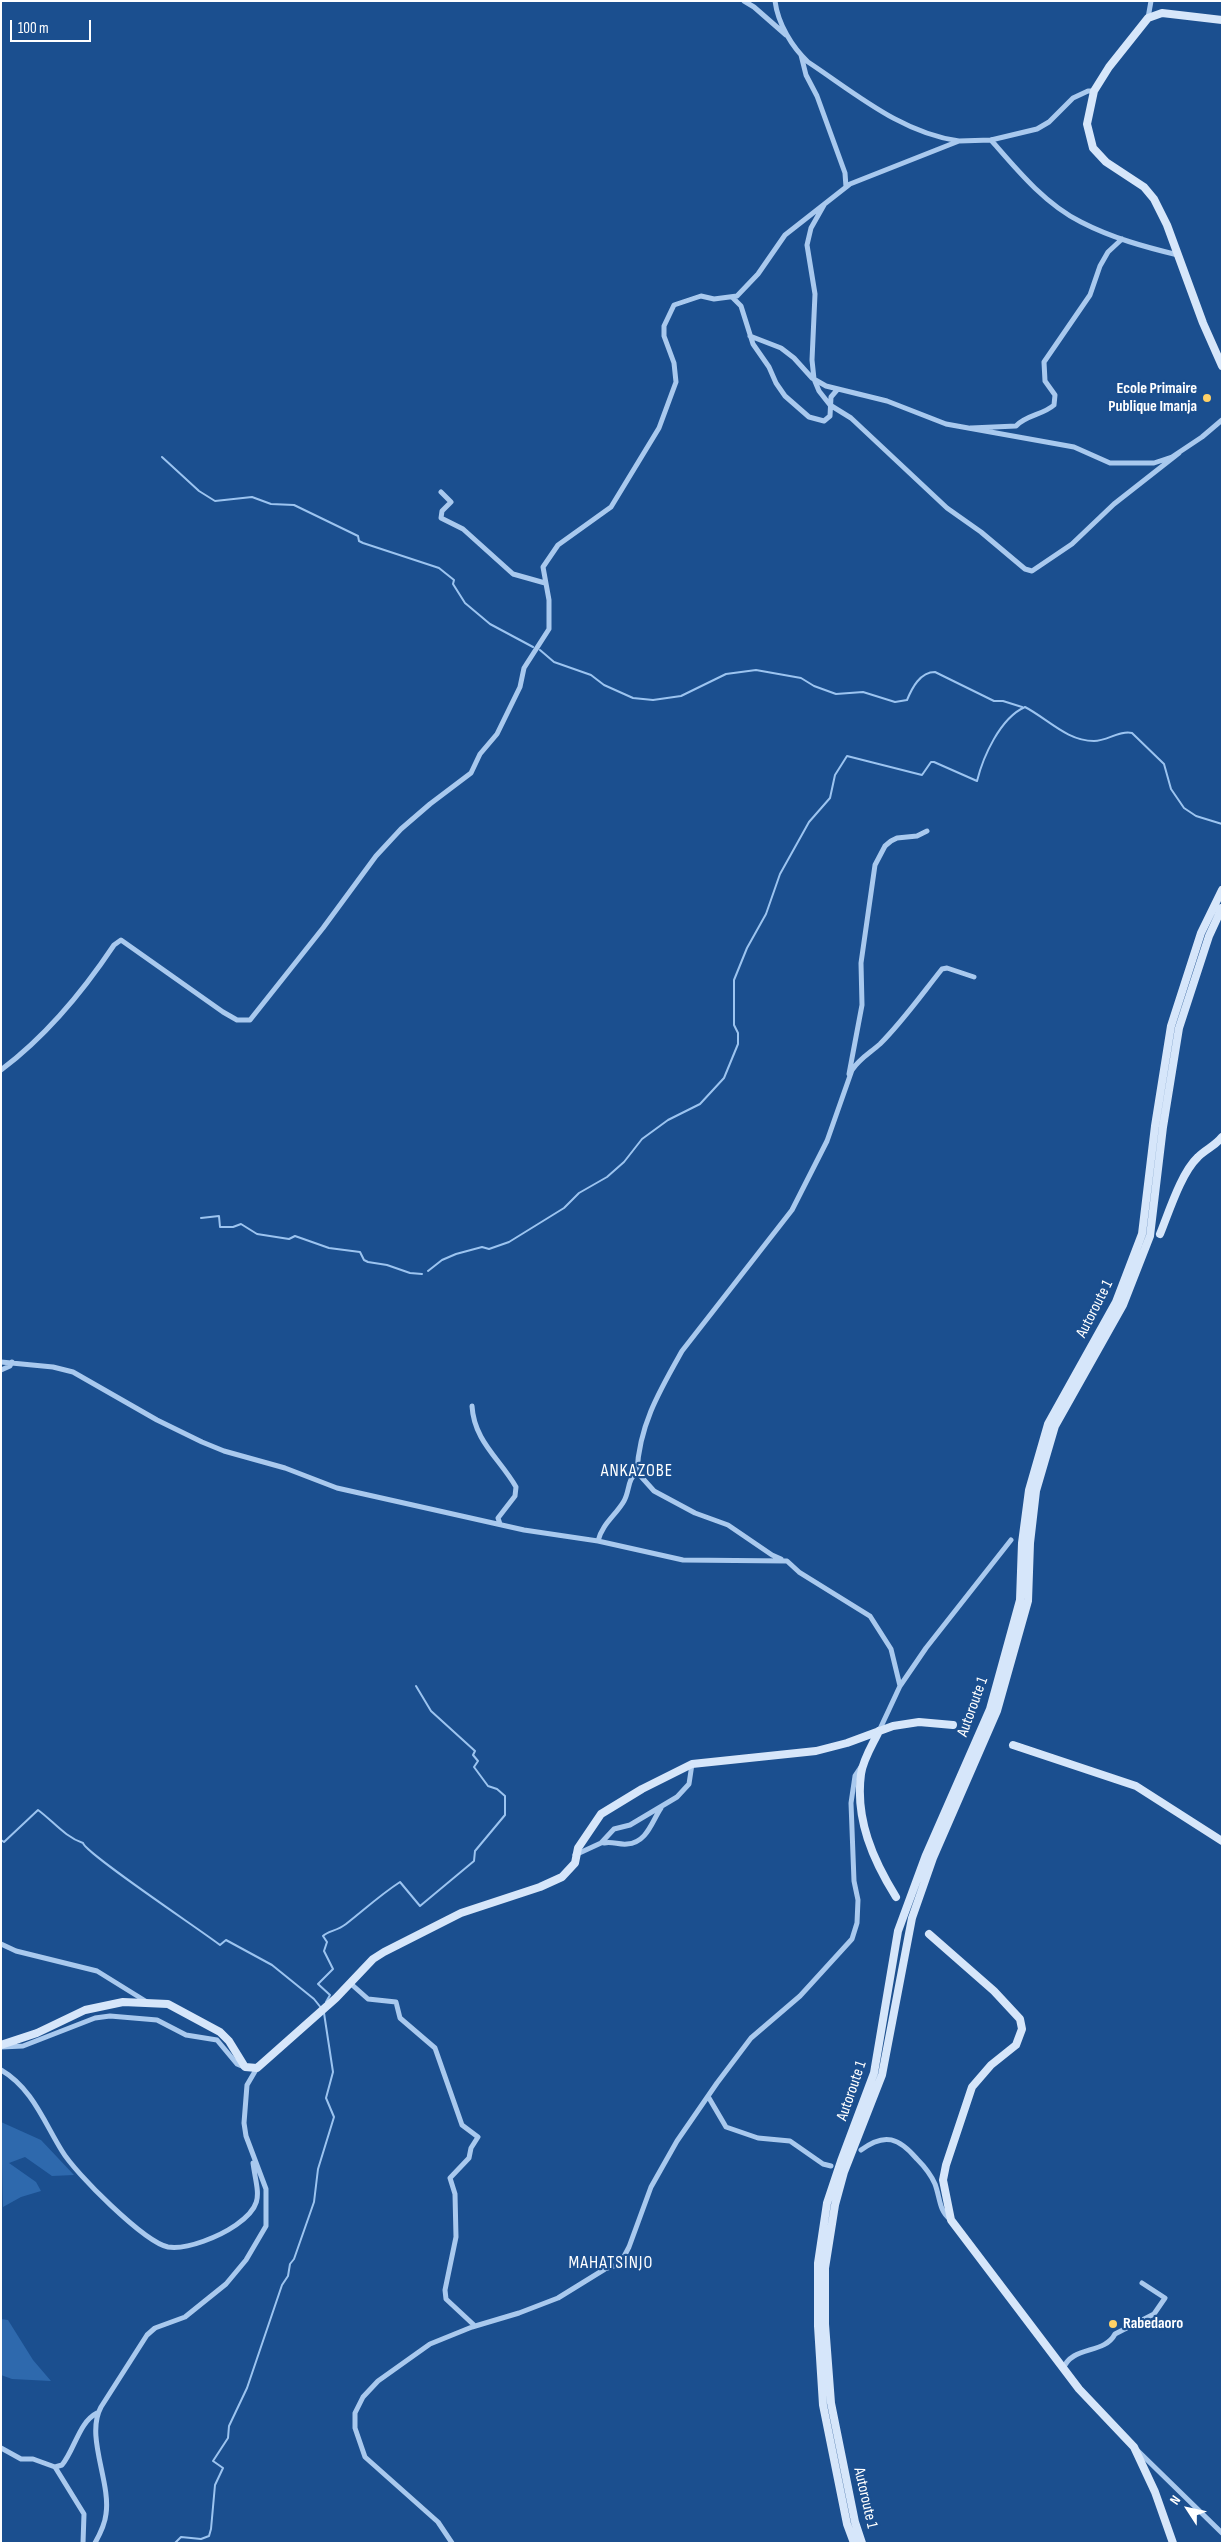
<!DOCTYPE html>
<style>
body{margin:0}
#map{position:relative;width:1223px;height:2544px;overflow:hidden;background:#1b4f8f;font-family:"Sofia Sans Condensed",sans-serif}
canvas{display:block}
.frame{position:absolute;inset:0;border:2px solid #fff;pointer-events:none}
.north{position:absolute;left:1163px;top:2484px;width:50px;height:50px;-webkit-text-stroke:4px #1b4f8f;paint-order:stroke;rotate:305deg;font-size:14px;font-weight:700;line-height:20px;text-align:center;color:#fff}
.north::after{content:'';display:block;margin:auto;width:18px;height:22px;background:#fff;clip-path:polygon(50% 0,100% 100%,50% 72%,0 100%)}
.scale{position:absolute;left:10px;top:20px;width:81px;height:22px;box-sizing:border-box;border:2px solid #fff;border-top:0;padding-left:6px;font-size:15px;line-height:18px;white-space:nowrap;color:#fff;-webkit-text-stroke:4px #1b4f8f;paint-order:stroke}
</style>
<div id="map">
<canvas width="1223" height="2544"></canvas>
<div class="frame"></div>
<div class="north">N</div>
<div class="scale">100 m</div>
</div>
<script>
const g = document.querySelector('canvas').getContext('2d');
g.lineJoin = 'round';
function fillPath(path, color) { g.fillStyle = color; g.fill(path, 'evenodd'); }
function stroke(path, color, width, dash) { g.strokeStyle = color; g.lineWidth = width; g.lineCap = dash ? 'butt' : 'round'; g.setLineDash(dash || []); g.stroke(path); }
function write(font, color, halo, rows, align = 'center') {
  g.font = font + ' "Sofia Sans Condensed",sans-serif'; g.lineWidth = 4.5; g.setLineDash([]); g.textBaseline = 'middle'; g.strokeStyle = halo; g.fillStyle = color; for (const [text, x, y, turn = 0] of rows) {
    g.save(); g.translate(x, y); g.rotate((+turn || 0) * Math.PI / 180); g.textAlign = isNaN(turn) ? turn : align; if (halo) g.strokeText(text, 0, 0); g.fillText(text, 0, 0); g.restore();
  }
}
const green = new Path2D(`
 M1,2122l40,18 33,35 -22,1 -27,-19 -16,6 27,19 5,9 -20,6 -18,10z
 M1,2319l7,1 25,40 18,21 -39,-2 -11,-4z`);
const stream = new Path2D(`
 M162,457l37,34 16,10 37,-4 19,7 23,1 64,31 1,5 4,2 76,25 15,12 -1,4 12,19 25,21 43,23
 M540,650l14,12 37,13 13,10 29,13 20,2 28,-4 45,-22 30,-4 45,8 13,8 22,8 27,-2 32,10 12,-2c5,-12 13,-28 28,-28l59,29h9l19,6
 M201,1218l18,-2 1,11h13l8,-3 16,10 32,5 6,-3 34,12 31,4 4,8 4,2 19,3 23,8 12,1
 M428,1271l14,-11 14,-6 26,-7 7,2 20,-7 55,-34 15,-15 28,-16 17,-15 18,-23 26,-19 32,-16 24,-26 14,-34v-11l-4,-8v-45l13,-32 19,-34 14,-40 29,-52 21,-24 5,-23 12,-19 75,19 9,-13h3l43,19c6,-24 23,-63 48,-74 23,12 42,34 69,34 13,0 26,-11 38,-8l32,31 7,25 13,19 12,8 26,8
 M1,1840l3,2 34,-32c15,11 27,27 45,33 2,10 119,88 137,102l6,-5 46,25 42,34 8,10
 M326,2002l4,-7 -12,-11 15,-15 -9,-18 3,-9 -4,-6c5,-5 14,-5 23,-12 18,-14 34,-29 54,-42l20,24 54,-45 1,-10 30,-36v-19l-8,-7 -9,-3 -14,-19 4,-6 -5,-6 2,-4 -44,-40 -15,-25
 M175,2543l6,-6 20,2 8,-3 2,-7 4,-44 8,-17 -10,-7 15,-23 1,-12 18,-38 35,-103 6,-9 2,-12 4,-5 20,-57 4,-33 16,-52 -8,-19 7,-26 -9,-59`);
const street = new Path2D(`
 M744,1l10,6 32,28
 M775,1c3,23 17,46 33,61 47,31 93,71 151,79
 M1148,18l3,-17
 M801,55l5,20 11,21 28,77 1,14
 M991,140c26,30 54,64 90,82 31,16 64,25 97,33
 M824,205l-13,23 -4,17 8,49 -3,66 2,19 5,12 11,14 21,13 96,90 34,24 44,37 7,2 40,-27 42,-40 65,-51
 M732,297l9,9 12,38 16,23 7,16 9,13 24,21 15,4 6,-5 1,-19 6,-7
 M750,336l31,12 13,10 18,20 14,8 61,15 59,23 128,23 36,16h44l18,-6 30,-20 20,-17
 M971,428l45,-2c10,-11 27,-11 38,-21l1,-10 -10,-14 -1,-19 46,-67 10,-29 8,-14 14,-13
 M441,492l10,10 -9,9 -1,7 22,11 50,45 32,9
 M1,1070c44,-33 83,-80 113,-125l7,-5 102,72 14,8h13l73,-92 53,-72 25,-27 29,-25 41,-31 9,-19 17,-20 23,-47 4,-19 25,-39v-29l-6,-33 15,-22 53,-38 48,-79 17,-46 -2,-19 -10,-27v-10l10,-21 27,-9 13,3 23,-3 21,-22 27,-39 65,-51 109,-43 32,-1 46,-11 12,-7 24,-24 15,-7h6
 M849,1074l13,-69 -1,-42 14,-98 10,-19 6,-5 6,-3 20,-2 10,-5
 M1,1362l52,5 20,5 84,48 45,22 22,9 61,17 52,20 187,42 74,11 85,19 104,1 12,11 71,44 21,33 9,37 -21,45
 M1,1370l9,-4 2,-4
 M472,1406c2,35 28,53 44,81l-1,9 -17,22 2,6
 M637,1472l17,19 41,22 33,12 44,30 9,4
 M598,1541c4,-17 18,-26 26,-40 6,-11 3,-21 13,-29 2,-47 23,-82 45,-121l110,-141 35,-69 25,-71c8,-12 18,-17 28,-26 23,-23 42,-50 62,-75l5,-1 27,9
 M900,1686l26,-38 85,-108
 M604,1843c8,-2 15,2 23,1 20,-1 25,-23 34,-36
 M575,1855l26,-12 13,-14 16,-4 47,-28 12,-13 3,-20
 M1,1944l15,7 81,20 50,31
 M350,1983l18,16 28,3 4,16 35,30 27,77 16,12 -7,11 -2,10 -19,20 5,16 1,43 -11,53 1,9 29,27
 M1,2047l22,-1 72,-28 15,-2 47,4 29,15 31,5 20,24 7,3
 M1,2070c31,18 43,52 61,81 13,22 82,91 106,96 20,3 52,-11 68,-22 30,-21 21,-32 17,-62
 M709,2098l17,29 32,11 32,3 33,23 8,2
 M861,2150c24,-18 38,-12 56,9 7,7 14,16 18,25 5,13 4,27 15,35
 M1063,2369c9,-24 41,-14 52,-35l39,-20 11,-16 -23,-15
 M1,2448l20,11h12l22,8 7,-2c13,-16 17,-43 35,-52
 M1137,2450l85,83
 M55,2467l29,47 -1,29
 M95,2543c5,-9 10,-19 11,-29 5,-32 -21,-78 -5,-107l46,-72 8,-7 30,-11 41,-33 20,-24 20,-34v-37l-20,-53 -2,-13 3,-38 10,-17
 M452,2543l-14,-21 -73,-65 -10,-29v-15l8,-16 15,-16 52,-37 42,-17 47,-14 39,-15 47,-29 15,-5 9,-17 22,-60 26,-46 40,-58 34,-45 49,-42 52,-57 5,-16 1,-23 -4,-19 -3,-78 4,-27 6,-9`);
const secondary = new Path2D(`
 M1222,20l-60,-7 -14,5 -39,49 -15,24 -7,33 6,24 13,14 38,25 10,12 13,26 36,98 19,43
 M1160,1234c9,-22 21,-61 38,-77 8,-8 17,-11 24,-20
 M879,1731c-6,13 -16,28 -18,43 -6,45 12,86 35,123
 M1013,1745l123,41 86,55
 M929,1934l65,57 26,28 2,10 -6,16 -25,20 -19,22 -26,78 -3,15 8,40 128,169 55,58 21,45 18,51
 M1,2045l36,-12 48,-23 38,-8 45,2 52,28 9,9 16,26 12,1 79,-70 37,-39 11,-7 77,-39 79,-26 22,-10 13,-14 3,-15 23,-34 41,-25 50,-25 124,-13 31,-8 46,-17 26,-4 34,3
 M854,2543l-7,-19 -24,-119 -5,-79v-63l9,-60 14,-42 33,-88 24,-142 28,-76 64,-146 30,-109 2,-57 7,-53 19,-66 68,-122 26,-68 13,-108 16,-100 30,-93 21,-43
 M862,2543l-7,-21 -24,-119 -6,-79v-56l10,-63 9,-33 38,-97 30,-157 21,-60 64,-147 31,-110 2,-58 6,-52 19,-65 68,-121 27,-69 13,-109 16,-99 30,-92 13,-28`);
const markers = [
 [1207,398,5,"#ffd166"],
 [1113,2324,5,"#ffd166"]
];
const poiNames = [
 ["Ecole Primaire",1197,389],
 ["Publique Imanja",1197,407],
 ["Rabedaoro",1123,2324,"left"]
];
const streetNames = [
 ["Autoroute 1",1095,1309,-63],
 ["Autoroute 1",973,1707,-70],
 ["Autoroute 1",852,2091,-71],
 ["Autoroute 1",865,2498,77]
];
const neighbourhoodNames = [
 ["ANKAZOBE",637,1471],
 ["MAHATSINJO",611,2263]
];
fillPath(green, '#2e69ad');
stroke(stream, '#9cc4f0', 2);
stroke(street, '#a9c9ee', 5);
stroke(secondary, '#d6e6fa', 8);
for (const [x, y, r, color] of markers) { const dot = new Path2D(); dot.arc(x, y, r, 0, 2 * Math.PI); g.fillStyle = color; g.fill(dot); stroke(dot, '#1b4f8f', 2); }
write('bold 16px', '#fff', '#1b4f8f', poiNames, 'right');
write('16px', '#fff', '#1b4f8f', streetNames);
g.letterSpacing = '1px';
write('18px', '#fff', '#1b4f8f', neighbourhoodNames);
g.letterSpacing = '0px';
</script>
